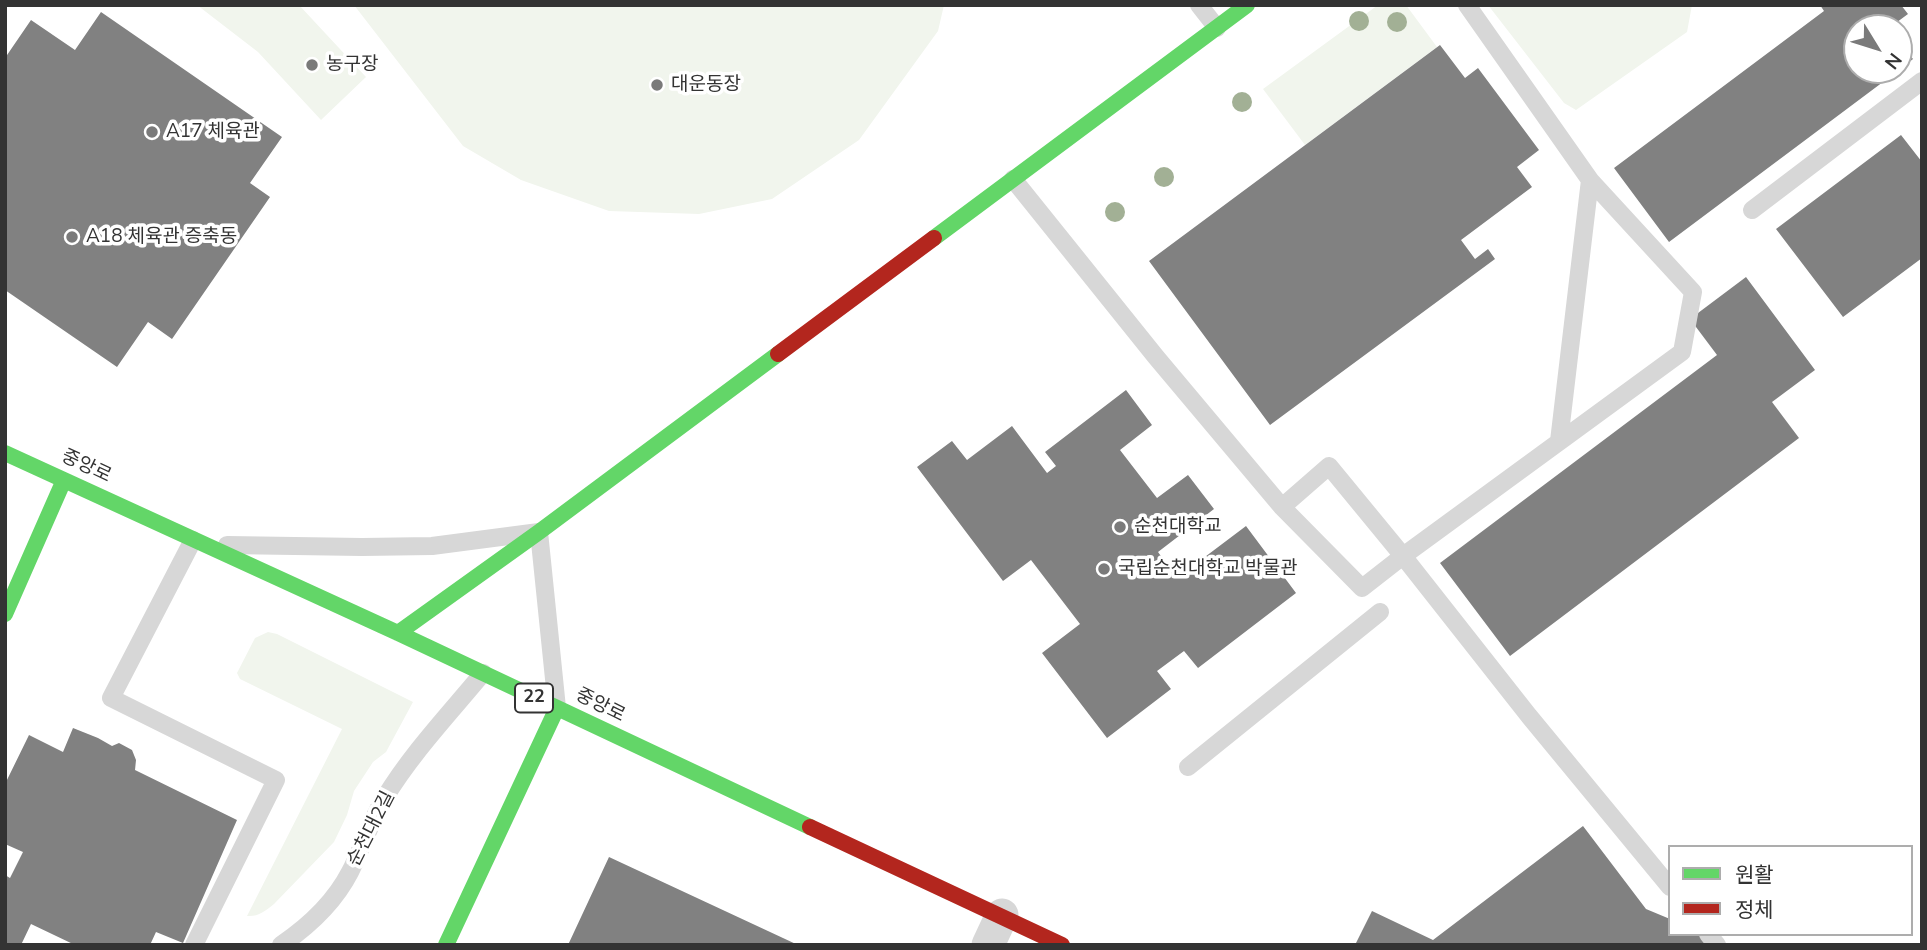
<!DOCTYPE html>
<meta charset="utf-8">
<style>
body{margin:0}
#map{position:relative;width:1927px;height:950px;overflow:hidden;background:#fff;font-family:"Nunito Sans","Noto Sans KR",sans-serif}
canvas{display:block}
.frame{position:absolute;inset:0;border:7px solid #333;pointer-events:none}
.legend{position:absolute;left:1668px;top:845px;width:245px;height:91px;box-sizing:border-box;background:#fff;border:2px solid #adadad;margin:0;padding:9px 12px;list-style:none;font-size:21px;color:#333}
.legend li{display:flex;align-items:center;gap:14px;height:35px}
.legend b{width:35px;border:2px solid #adadad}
.north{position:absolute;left:1843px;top:14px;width:70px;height:70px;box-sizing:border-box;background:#fff;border:2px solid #adadad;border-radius:50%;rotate:128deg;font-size:19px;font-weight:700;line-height:28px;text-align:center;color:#333}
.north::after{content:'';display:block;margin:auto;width:24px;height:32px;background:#7a7a7a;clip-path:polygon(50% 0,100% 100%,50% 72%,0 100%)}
</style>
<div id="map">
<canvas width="1927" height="950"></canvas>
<div class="frame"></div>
<ul class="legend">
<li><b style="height:9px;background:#63d668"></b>원활</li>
<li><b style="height:9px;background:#b3261e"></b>정체</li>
</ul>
<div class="north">N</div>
</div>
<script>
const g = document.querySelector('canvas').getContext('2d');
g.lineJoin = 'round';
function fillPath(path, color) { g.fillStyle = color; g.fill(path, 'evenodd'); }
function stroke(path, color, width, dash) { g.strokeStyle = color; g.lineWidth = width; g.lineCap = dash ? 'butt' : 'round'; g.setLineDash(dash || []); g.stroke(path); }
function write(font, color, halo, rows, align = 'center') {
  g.font = font + ' "Nunito Sans","Noto Sans KR",sans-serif'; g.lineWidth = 7; g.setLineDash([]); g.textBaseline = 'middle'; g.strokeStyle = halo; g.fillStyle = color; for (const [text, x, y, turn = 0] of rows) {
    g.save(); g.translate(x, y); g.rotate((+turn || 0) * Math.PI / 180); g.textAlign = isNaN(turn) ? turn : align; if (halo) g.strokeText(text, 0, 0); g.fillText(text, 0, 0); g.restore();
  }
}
const green = new Path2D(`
 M197,5h102l67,72 -45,43 -63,-68z
 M354,5h590l-6,26 -79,109 -87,59 -73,15 -90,-3 -88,-31 -58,-34z
 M1378,5h28l31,42 -132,98 -42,-56z
 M1488,5h204l-5,27 -111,78 -12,-7z
 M268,632l9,2 136,68 -27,50 -13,10 -19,29 -7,24 -13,27 -60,62c-9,7 -16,13 -27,12l95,-187 -102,-50 -3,-6 18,-35z`);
const building = new Path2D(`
 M1820,5h81l7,9 -19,14h-32v42h42l-230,172 -55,-74 210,-157z
 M101,12l181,125 -32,46 20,14 -98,142 -24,-17 -31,45 -112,-77v-232l26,-38 44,30z
 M1899,41l14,18 -14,11z
 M1440,45l25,33 13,-10 61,82 -22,17 15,20 -71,53 14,19 13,-10 7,10 -225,166 -121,-164z
 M1901,135l21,27v96l-79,59 -67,-88z
 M1746,277l69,93 -43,32 27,36 -289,218 -70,-93 277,-208 -27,-36z
 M1126,390l26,35 -32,25 37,48 31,-23 26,34 -56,43 19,26 69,-52 50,67 -98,75 -14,-17 -27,20 14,18 -64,49 -65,-85 38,-29 -49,-64 -28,21 -86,-114 35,-26 15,19 45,-34 35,47 9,-7 -11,-14z
 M73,728l25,10 14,8 7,-3 13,7 4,10 -1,10 102,50 -54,123 -27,-11 -6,13h-75l-44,-21 -10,21h-16v-70l5,3 13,-26 -18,-8v-60l24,-49 34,17z
 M1583,826l63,83 24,10v15h35l25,11h-375l17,-34 61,29z
 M609,857l189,88h-230z`);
const lane = new Path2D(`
 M1199,5l18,23
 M1467,5l123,175 -31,261
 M1013,179l143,178 126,150 80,81 41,-32 279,-204 11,-60 -103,-112
 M1752,210l170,-129
 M1282,507l47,-41 74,90 126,160 141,171
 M193,540l-82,158 165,82 -82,165
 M227,545l135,2 70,-1 107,-14 18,176
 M1188,767l192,-155
 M1708,934l9,11
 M281,945c28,-19 53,-42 69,-73 12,-23 20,-50 34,-73 27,-45 65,-85 99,-126`);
const street = new Path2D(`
 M988,945l14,-30`);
const fast = new Path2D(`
 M934,238l313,-233
 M5,453l393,180 412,194
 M5,614l59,-134
 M398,633l141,-101 239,-178
 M446,945l111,-237`);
const jam = new Path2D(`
 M778,354l156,-116
 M810,827l252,118`);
const trees = [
 [1359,21],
 [1397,22],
 [1242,102],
 [1164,177],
 [1115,212]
];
const markers = [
 [312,65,7,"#7a7a7a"],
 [657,85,7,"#7a7a7a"],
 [152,132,7,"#7a7a7a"],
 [72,237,7,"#7a7a7a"],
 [1120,527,7,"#7a7a7a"],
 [1104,569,7,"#7a7a7a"]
];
const shields = [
 [534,698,38]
];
const shieldNames = [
 ["22",534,698]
];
const poiNames = [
 ["농구장",326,65],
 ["대운동장",671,85],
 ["A17 체육관",166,132],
 ["A18 체육관 증축동",86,237],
 ["순천대학교",1134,527],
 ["국립순천대학교 박물관",1118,569]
];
const streetNames = [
 ["중앙로",86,467,25],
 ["중앙로",600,706,26],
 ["순천대2길",372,829,-63]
];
fillPath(green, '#f1f5ed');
fillPath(building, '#818181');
stroke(lane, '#d7d7d7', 18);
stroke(street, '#d7d7d7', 33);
stroke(fast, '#63d668', 16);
stroke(jam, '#b3261e', 16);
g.fillStyle = '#a2b095';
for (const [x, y] of trees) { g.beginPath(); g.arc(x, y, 10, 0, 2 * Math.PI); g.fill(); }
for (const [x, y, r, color] of markers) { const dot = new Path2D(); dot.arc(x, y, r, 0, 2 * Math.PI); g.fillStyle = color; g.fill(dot); stroke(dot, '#fff', 2.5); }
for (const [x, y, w] of shields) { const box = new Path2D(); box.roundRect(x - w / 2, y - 14.5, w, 29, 5); g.fillStyle = '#fff'; g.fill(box); stroke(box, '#333', 2); }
write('bold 18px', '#333', null, shieldNames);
write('19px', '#333', '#fff', poiNames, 'left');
write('19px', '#333', '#fff', streetNames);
</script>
